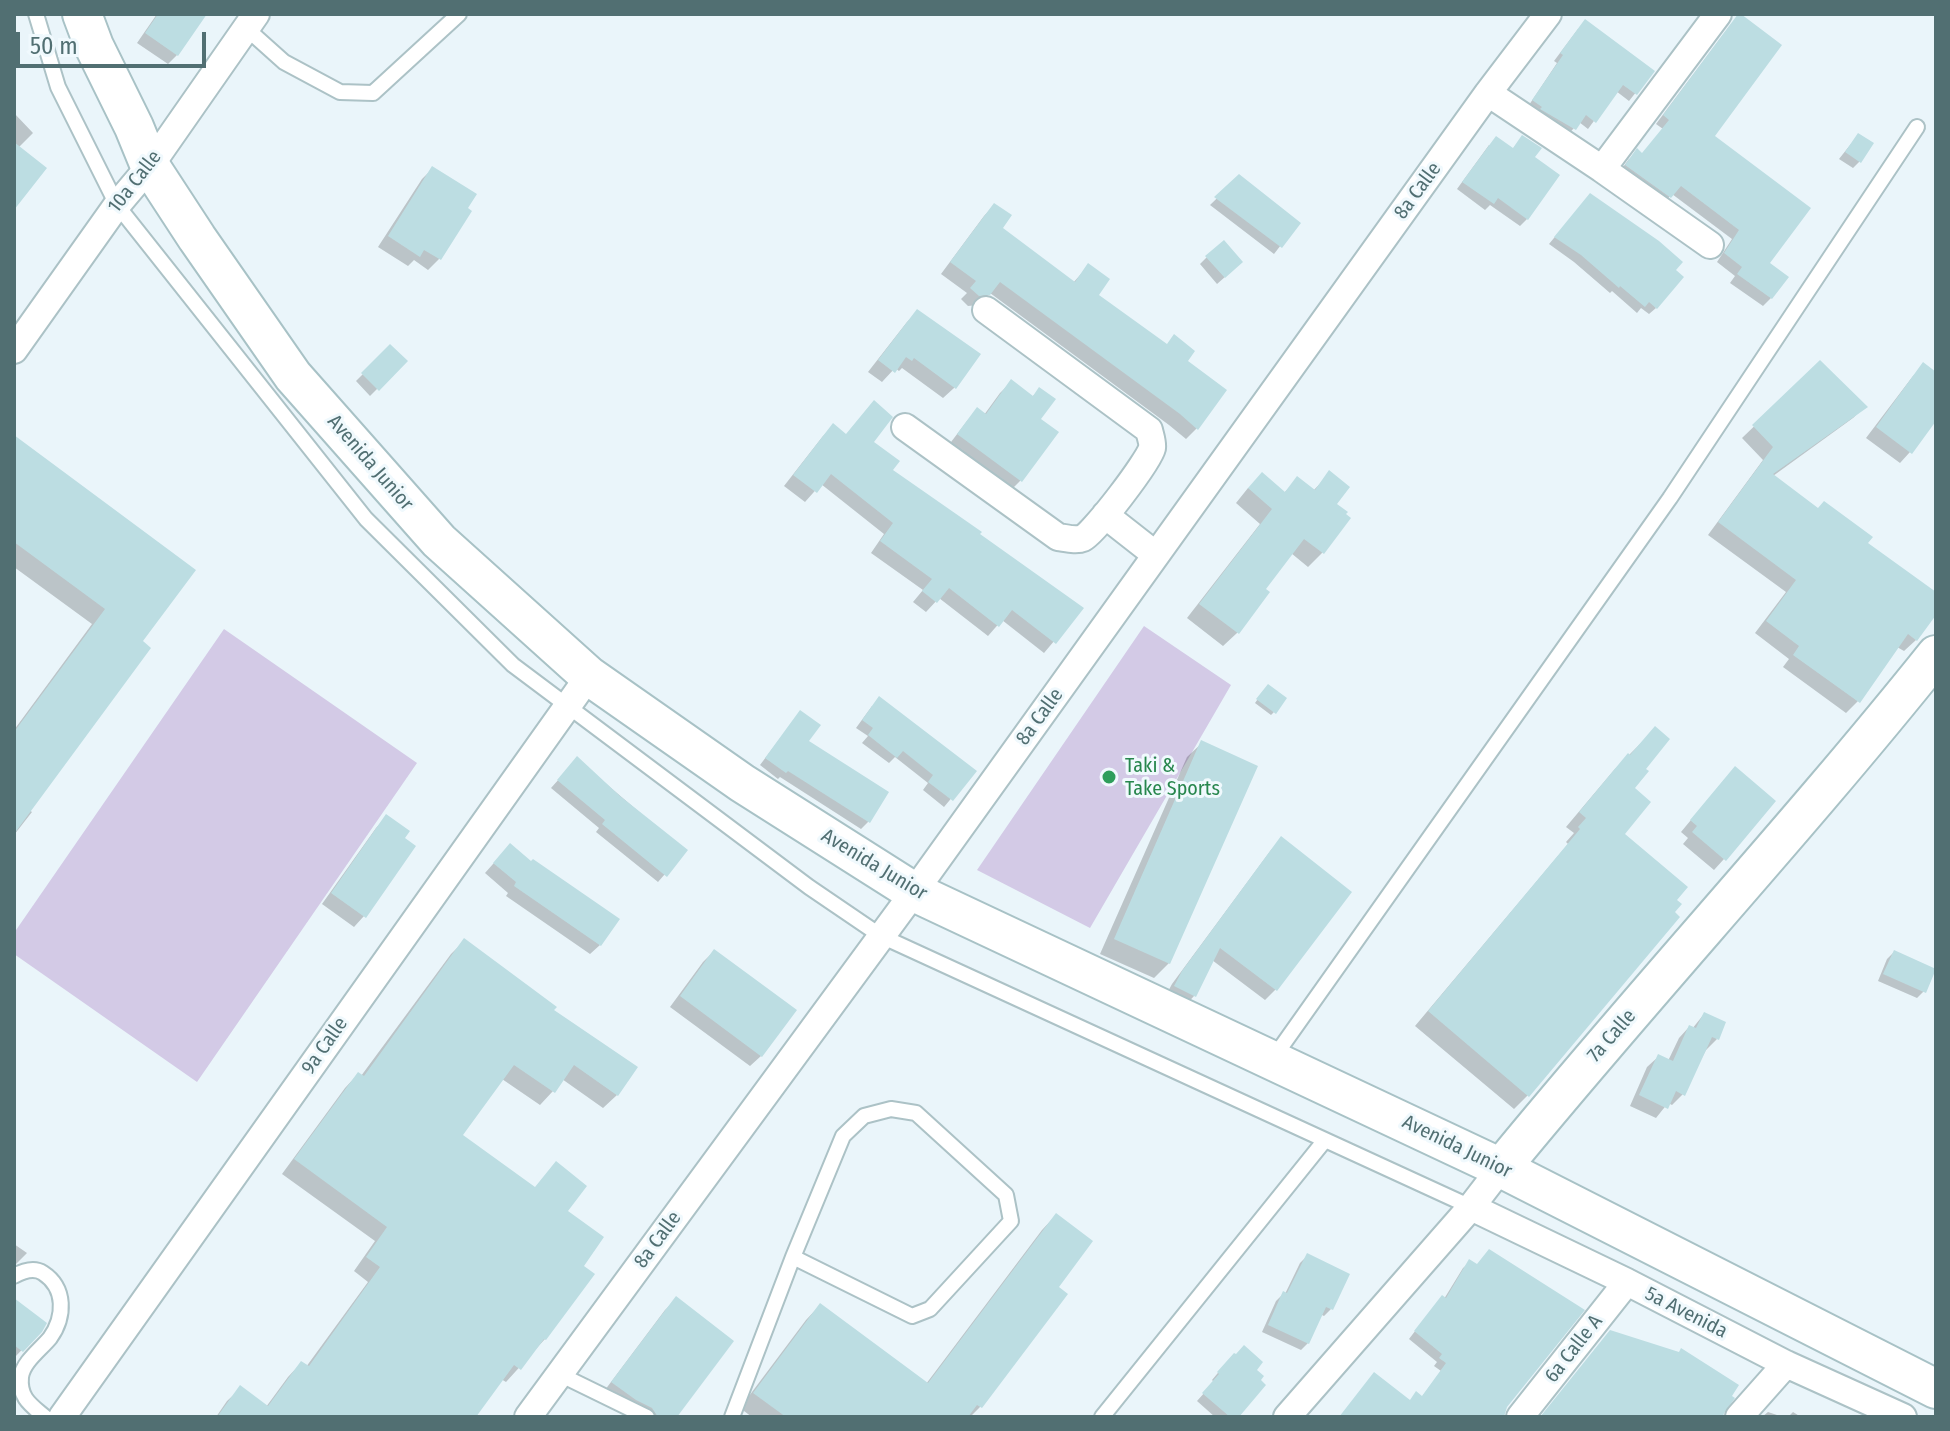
<!DOCTYPE html>
<style>
body{margin:0}
#map{position:relative;width:1950px;height:1431px;overflow:hidden;background:#eaf5fa;font-family:"Fira Sans Condensed",sans-serif}
canvas{display:block}
.frame{position:absolute;inset:0;border:16px solid #516f72;pointer-events:none}
.scale{position:absolute;left:16px;top:32px;width:190px;height:36px;box-sizing:border-box;border:4px solid #516f72;border-top:0;padding-left:10px;font-size:24px;line-height:28px;white-space:nowrap;color:#516f72;-webkit-text-stroke:6px #f0f9fd;paint-order:stroke}
</style>
<div id="map">
<canvas width="1950" height="1431"></canvas>
<div class="frame"></div>
<div class="scale">50 m</div>
</div>
<script>
const g = document.querySelector('canvas').getContext('2d');
g.lineJoin = 'round';
function fillPath(path, color) { g.fillStyle = color; g.fill(path, 'evenodd'); }
function stroke(path, color, width, dash) { g.strokeStyle = color; g.lineWidth = width; g.lineCap = dash ? 'butt' : 'round'; g.setLineDash(dash || []); g.stroke(path); }
function write(font, color, halo, rows, align = 'center') {
  g.font = font + ' "Fira Sans Condensed",sans-serif'; g.lineWidth = 6; g.setLineDash([]); g.textBaseline = 'middle'; g.strokeStyle = halo; g.fillStyle = color; for (const [text, x, y, turn = 0] of rows) {
    g.save(); g.translate(x, y); g.rotate((+turn || 0) * Math.PI / 180); g.textAlign = isNaN(turn) ? turn : align; if (halo) g.strokeText(text, 0, 0); g.fillText(text, 0, 0); g.restore();
  }
}
const green = new Path2D(`
 M1144,626l87,59 -141,243 -113,-58z
 M224,629l193,134 -220,319 -183,-128v-21z`);
const shadow = new Path2D(`
 M157,14h48l-28,41 -9,9 -31,-21z
 M1731,24l-19,112 55,127 4,35 -8,8 -33,-23 5,-7 -18,-14 15,-23 -60,-45 -10,11 -44,-31 11,-15 13,-4 21,-26 -7,-5z
 M1578,29l74,43 -23,29 -13,-10 -28,38 -9,-7 -12,14 -40,-28 30,-45 -3,-2z
 M14,113l19,20 -15,15 -4,59z
 M1858,135l2,26 -7,7 -14,-9z
 M1522,137l10,21 -5,61 -7,7 -30,-21 -5,5 -28,-21 32,-44 23,5z
 M433,168l6,91 -11,11 -14,-10 -6,6 -30,-19 44,-68z
 M1239,177l59,46 -24,31 -64,-49z
 M1583,203l73,105 -7,6 -8,-6 -4,5 -25,-22 -2,2 -36,-31 -25,-18z
 M994,205l6,23 73,55 15,-17 9,29 88,66 12,67 -11,11 -17,-14 -179,-132 -12,12 -10,1 -7,-7 6,-6 -26,-19 43,-58z
 M1207,257l27,12 -17,15 -17,-20z
 M918,311l60,43 -24,34 -11,10 -41,-30 -3,3 -4,-3 -13,14 -14,-10 39,-50z
 M390,347l15,14 -35,35 -14,-15z
 M1820,363l45,44 -12,11 -80,58 163,118v17l-20,29 -12,11 -7,-4 -39,54 -12,12 -63,-46 6,-8 -34,-26 31,-41 -78,-57 55,-75 -21,-22z
 M1924,365l12,9v44l-26,34 -10,11 -34,-25 47,-62z
 M1011,382l21,15 8,-8 -2,30 18,14 -36,48 -11,11 -61,-46 19,-25 10,-11 7,5 16,-22z
 M833,426l12,9 27,7 18,28 191,139 -37,44 -42,-33 -14,16 -49,-38 -13,14 -13,-10 10,-12 -52,-37 13,-19 -63,-50 -16,18 -21,-16 39,-50z
 M14,438l127,204 -112,168 3,2 -18,23v-105l78,-106 -78,-57z
 M1330,473l4,32 14,14 -26,34 -14,14 -17,-14 -28,36 4,4 -30,40 -14,13 -36,-28 73,-94 -24,-21 12,-15 36,5 13,-14 16,12z
 M1265,689l9,23 -3,3 -16,-12z
 M872,706l102,65 -30,36 -21,-17 5,-7 -33,-26 -6,6 -27,-20 6,-7 -12,-8z
 M800,712l6,30 81,51 -19,29 -7,7 -81,-52 -2,2 -18,-14z
 M1655,729l-23,59 -10,46 -94,261 -14,14 -99,-83 153,-182 -2,-2 8,-9 -8,-6 48,-57z
 M1202,743l-33,220 -15,15 -54,-24 87,-197z
 M577,759l108,92 -27,31 -62,-50 3,-4 -48,-40z
 M1724,780v79l-10,11 -31,-26 5,-6 -7,-6z
 M386,817l-22,99 -10,11 -32,-23 54,-76z
 M1281,839l-5,150 -11,11 -53,-40 -18,36 -10,11 -19,-10 7,-13 99,-134z
 M501,855l99,90 -10,9 -84,-58 2,-3 -23,-20z
 M464,941l88,69 65,85 -14,13 -41,-29 -9,12 -13,14 -38,-26 -42,56 74,54 22,-25 9,47 16,55 -36,73 -39,43 -5,-3 -27,38h-258l11,-16 14,-13 25,19 22,-30 13,-14 5,4 62,-85 -14,-11 21,-30 -93,-67 63,-86 13,-14 3,2 90,-122z
 M714,951l47,105 -11,10 -80,-59 33,-45z
 M1894,952l30,39 -7,7 -39,-17 9,-22z
 M1704,1014l13,25 -11,11 -23,44 -11,11 -4,-2 -12,15 -26,-12 17,-39 11,-10 10,4 11,-23 10,-11 3,2z
 M1056,1215v73l9,6 -85,113 -10,10h-218l-12,-9 66,-88 14,-15 106,79 116,-154z
 M14,1244l13,9 -12,12h-1z
 M1307,1256l24,53 -7,7 -4,-2 -12,29 -7,7 -39,-18 14,-31 7,-7h2l15,-31z
 M1470,1262l36,144 -3,11h-163l81,-19 20,-27 -7,-5 3,-4 -28,-23 26,-34 9,-6 19,-31z
 M676,1299l-2,118h-37l-35,-23 63,-84z
 M14,1301l26,30 -26,27z
 M1227,1362l9,55h-21l-18,-16 17,-19 -2,-2z
 M1768,1412l15,5h-21z
 M1793,1412l8,5h-13z`);
const building = new Path2D(`
 M158,14h49l-29,42 -33,-23z
 M1738,14h3l41,31 -67,91 96,72 -41,55 19,14 -17,22 -35,-25 5,-7 -18,-14 15,-23 -58,-44 -10,12 -46,-33 12,-17 5,5 27,-33 -6,-5z
 M1585,19l70,52 -18,24 -14,-10 -27,38 -10,-8 -10,15 -36,-21 2,-2 -10,-7 31,-45 -3,-2z
 M1858,133l16,10 -13,20 -16,-11z
 M1522,135l20,13 -7,9 25,18 -32,45 -30,-22 -4,6 -32,-22 34,-46 17,12z
 M14,142l33,26 -33,42z
 M432,166l45,28 -9,14 4,3 -31,49 -17,-10 -4,7 -32,-21z
 M1239,174l62,49 -19,25 -68,-51z
 M1590,193l69,48 24,21 -7,8 8,7 -27,32 -8,-7 -4,5 -25,-21 -1,2 -38,-33 -27,-18z
 M994,203l18,12 -9,13 72,54 13,-19 22,16 -11,16 68,49 7,-10 21,17 -7,10 39,29 -29,40 -18,-16 -180,-132 -10,13 -11,1 -9,-8 6,-7 -26,-19z
 M1224,240l19,22 -18,16 -20,-22z
 M917,309l64,45 -25,35 -42,-31 -2,3 -6,-4 -11,16 -17,-13z
 M390,344l18,17 -29,30 -18,-18z
 M1820,360l48,47 -95,67 45,34 6,-7 49,36 -5,6 68,49v23l-19,26 -9,-7 -48,69 -67,-48 6,-9 -33,-25 30,-41 -78,-58 55,-75 -21,-22z
 M1923,362l13,10v49l-24,33 -36,-27z
 M1011,379l22,17 6,-9 17,12 -15,20 18,13 -37,50 -65,-48 20,-27 9,7z
 M874,400l19,17 -19,25 26,19 -7,9 89,62 -2,2 104,74 -28,36 -44,-34 -13,17 -50,-39 -12,15 -15,-12 10,-12 -52,-38 13,-18 -62,-49 -14,19 -24,-18 40,-52 13,11z
 M14,435l182,135 -53,71 8,7 -137,186v-102l91,-123 -91,-67z
 M1329,470l21,17 -13,17 11,8 -2,2 5,4 -27,36 -20,-15 -38,50 4,3 -31,42 -40,-30 73,-95 -24,-21 14,-16 23,20 12,-16 18,14z
 M1268,684l19,14 -11,16 -20,-15z
 M879,696l98,75 -24,30 -25,-19 5,-7 -30,-24 -6,7 -29,-23 5,-7 -11,-8z
 M800,710l21,15 -12,16 80,51 -19,31 -82,-52 -2,2 -21,-15z
 M1655,726l15,13 -24,30 3,2 -14,17 16,14 -26,32 63,53 -11,13 5,4 -7,8 5,5 -151,180 -101,-86 152,-182 -2,-2 8,-9 -7,-6 49,-59 2,2z
 M1201,740l57,26 -88,198 -56,-25z
 M577,756l43,40 68,54 -21,27 -65,-53 3,-4 -48,-40z
 M1735,766l41,35 -50,60 -34,-29 5,-6 -7,-6z
 M386,814l24,17 -5,7 11,8 -50,72 -35,-25z
 M1281,836l71,56 -75,99 -57,-43 -24,49 -22,-11 8,-15z
 M510,843l21,18 2,-2 87,60 -19,27 -87,-60 2,-4 -23,-19z
 M464,938l93,69 -3,3 84,57 -20,29 -44,-31 -19,28 -41,-28 -51,70 72,52 21,-26 31,25 -19,25 36,26 -20,29 11,8 -49,66 -2,-1 -23,31 -7,-5 -38,52h-259l23,-32 28,21 33,-45 8,5 71,-99 -14,-10 21,-30 -93,-68 64,-87 6,4z
 M714,949l83,61 -35,47 -82,-61z
 M1894,950l42,19 -10,24 -43,-19z
 M1704,1012l22,10 -7,18 -7,-3 -27,59 -9,-5 -8,18 -29,-14 19,-41 15,7 16,-36 7,3z
 M1056,1213l37,28 -34,46 9,7 -86,114 -5,-3 -9,12h-182l-33,-24 67,-90 108,80z
 M1489,1249l96,61 -78,97 -3,10h-165l35,-45 36,28 6,-9 6,5 24,-33 -7,-5 3,-4 -28,-23 28,-36 4,3 23,-39 8,5z
 M1307,1253l43,21 -17,36 -7,-3 -17,37 -41,-19 15,-34 4,2z
 M676,1296l58,45 -57,76h-19l-6,-9 -16,-8 -25,-18z
 M14,1298l33,25 -5,9 -19,20 -9,-7z
 M1610,1330l69,22 2,-4 58,37 -7,11 3,2 -11,15 -1,4h-183z
 M1244,1345l19,17 -6,8 7,6 -3,4 5,5 -27,32h-9l-28,-24 17,-19 -2,-2 17,-19 2,1z`);
const lane = new Path2D(`
 M36,14l22,73 59,118 249,314 147,146 296,222 72,49 590,271
 M246,28l38,34 56,30 33,1 86,-79
 M1272,1060l398,-562 247,-371
 M14,1276c9,-5 20,-9 29,-3 23,15 22,44 7,65 -10,12 -27,24 -29,39 -2,21 10,28 24,40
 M559,1374l88,43
 M732,1417l61,-160 119,59 18,-7 81,-88 -5,-26 -90,-82 -25,-4 -27,7 -21,20 -50,121
 M1102,1417l223,-277`);
const street = new Path2D(`
 M1488,93l114,76 108,76
 M1602,169l116,-155
 M14,350l103,-145 33,-39 106,-152
 M905,427l153,110c8,1 18,4 25,1 11,-5 66,-77 69,-90 1,-5 -2,-13 -3,-18l-163,-120
 M1105,515l51,40
 M1471,1207l156,75 159,82 117,53
 M62,1417l527,-741
 M528,1417l386,-525 574,-799 60,-79
 M1287,1417l184,-210 30,-39
 M1520,1417l107,-135
 M1739,1417l47,-53`);
const secondary = new Path2D(`
 M82,14l12,32 40,81 16,39 47,72 96,138 146,165 150,135 153,107 172,109 587,276 435,221
 M1501,1168c142,-174 295,-338 435,-513`);
const markers = [
 [1109,777,8,"#2e9e5b"]
];
const streetNames = [
 ["10a Calle",135,182,-52],
 ["8a Calle",1418,191,-54],
 ["Avenida Junior",370,463,49],
 ["8a Calle",1040,717,-54],
 ["Avenida Junior",874,865,31],
 ["7a Calle",1612,1036,-49],
 ["9a Calle",325,1046,-55],
 ["Avenida Junior",1457,1147,26],
 ["8a Calle",658,1240,-54],
 ["5a Avenida",1686,1313,27],
 ["6a Calle A",1574,1349,-52]
];
const leisureNames = [
 ["Taki &",1125,766],
 ["Take Sports",1125,789]
];
fillPath(green, '#d3cae6');
fillPath(shadow, '#0003');
fillPath(building, '#bcdde2');
stroke(lane, '#acc2c6', 18);
stroke(street, '#acc2c6', 30);
stroke(secondary, '#a8c2c6', 42);
stroke(lane, '#fff', 14);
stroke(street, '#fff', 26);
stroke(secondary, '#fff', 38);
for (const [x, y, r, color] of markers) { const dot = new Path2D(); dot.arc(x, y, r, 0, 2 * Math.PI); g.fillStyle = color; g.fill(dot); stroke(dot, '#f0f9fd', 3); }
write('20px', '#516f72', '#f0f9fd', streetNames);
write('20px', '#27864d', '#f0f9fd', leisureNames, 'left');
</script>
